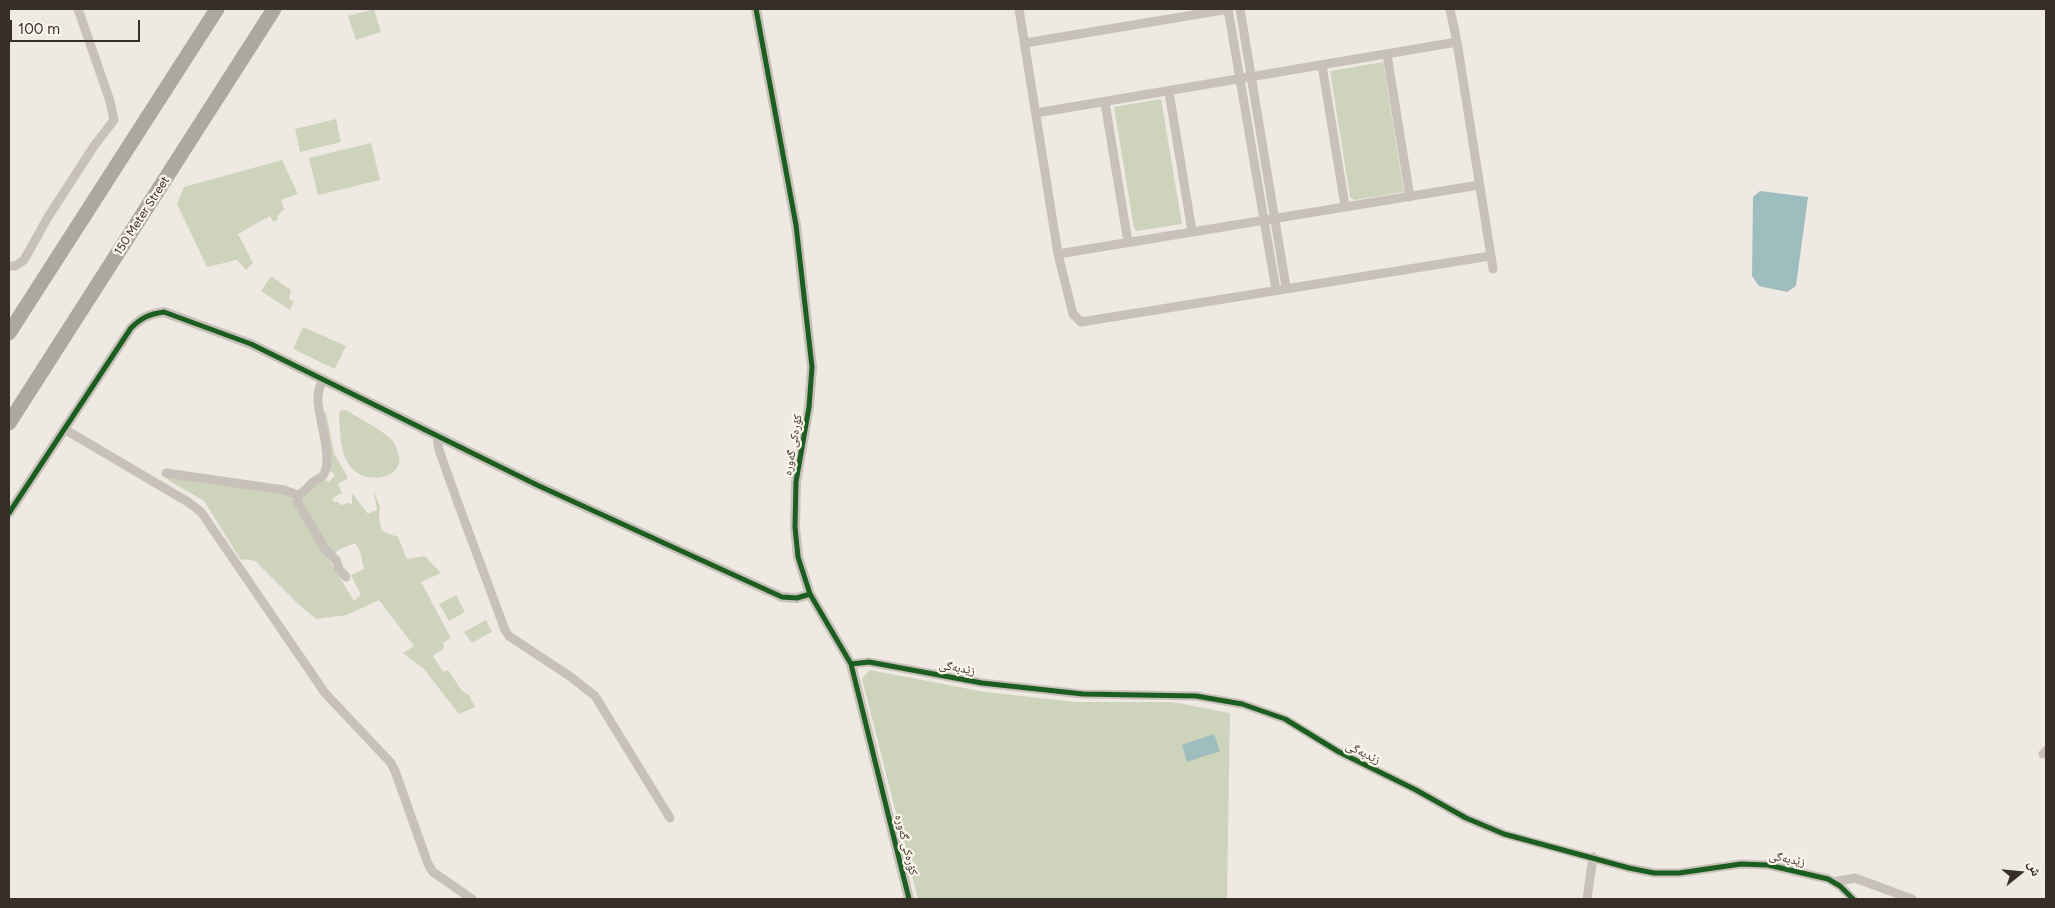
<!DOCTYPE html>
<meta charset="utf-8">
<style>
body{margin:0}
#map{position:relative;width:2055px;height:908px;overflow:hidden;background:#eee9e2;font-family:Figtree,"Noto Naskh Arabic",sans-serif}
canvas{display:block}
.frame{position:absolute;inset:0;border:10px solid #382e28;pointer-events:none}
.north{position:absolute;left:1995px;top:848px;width:50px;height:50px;-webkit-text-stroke:4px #faf4e9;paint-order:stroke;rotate:73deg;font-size:14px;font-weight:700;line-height:20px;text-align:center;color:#382e28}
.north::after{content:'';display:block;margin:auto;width:18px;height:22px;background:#382e28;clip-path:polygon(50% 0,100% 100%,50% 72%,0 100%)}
.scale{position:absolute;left:10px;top:20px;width:130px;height:22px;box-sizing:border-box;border:2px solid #382e28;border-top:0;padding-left:6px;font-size:15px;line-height:18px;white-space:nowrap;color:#382e28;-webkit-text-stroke:4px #faf4e9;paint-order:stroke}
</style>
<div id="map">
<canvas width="2055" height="908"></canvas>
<div class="frame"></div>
<div class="north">ش</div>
<div class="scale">100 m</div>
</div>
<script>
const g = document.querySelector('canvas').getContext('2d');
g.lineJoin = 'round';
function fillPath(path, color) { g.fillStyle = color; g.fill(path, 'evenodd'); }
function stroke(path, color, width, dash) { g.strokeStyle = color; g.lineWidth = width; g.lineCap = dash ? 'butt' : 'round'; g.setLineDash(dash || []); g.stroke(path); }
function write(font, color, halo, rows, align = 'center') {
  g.font = font + ' Figtree,"Noto Naskh Arabic",sans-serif'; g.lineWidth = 4.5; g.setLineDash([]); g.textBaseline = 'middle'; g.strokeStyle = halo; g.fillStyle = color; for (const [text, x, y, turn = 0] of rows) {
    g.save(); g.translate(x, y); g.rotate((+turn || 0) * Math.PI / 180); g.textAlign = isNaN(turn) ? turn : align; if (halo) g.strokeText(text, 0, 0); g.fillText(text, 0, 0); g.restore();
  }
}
const green = new Path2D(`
 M374,9l7,23 -25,8 -8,-24z
 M1383,62l21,130 -50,8 -4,-3 -20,-126z
 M1161,99l21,125 -45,7 -3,-3 -20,-121z
 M336,119l5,23 -41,10 -5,-23z
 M371,143l9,37 -62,15 -9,-37z
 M282,160l16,34 -17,6 3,9 -6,6v4l-5,3 -3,-6 -32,18 15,29 -7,7 -9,-10 -30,7 -30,-63 7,-17z
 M271,276l20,14 -2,10 5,1 -4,9 -29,-19z
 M303,327l43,19 -11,23 -42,-20z
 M341,410h5c14,9 33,18 45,29 3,3 5,7 6,11 14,29 -37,40 -51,10 -6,-13 -6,-31 -7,-46z
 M321,412h5l8,41 14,25 -10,6 4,9 -10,5 2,4h4l3,3 7,-2 4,1v-11l16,21 9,-4 -3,-19 6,16 -1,12 3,12 16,6 9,22 18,-3 16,17 -20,9 30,56 -8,5 1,5 -11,8 10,16 5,-2 14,21 7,4 6,12 -16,7 -36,-46 -20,-15 11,-7 -35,-46 -32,15 -31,4 -18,-15 -43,-43 -8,-2 -6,1 -37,-59 -36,-21 -3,-4 125,19 64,106 7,-6 -10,-20 13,-6 -4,-18 -5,-8 -17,7 -5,6 -33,-58 11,-10 14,-8 4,2 6,-7 -7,-6z
 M456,595l9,17 -16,9 -10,-17z
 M486,620l6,12 -20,11 -8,-11z
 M870,670l115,22 91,10h96l58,11 -3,186h-309l-56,-220z`);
const water = new Path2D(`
 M1760,191l48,6 -12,89 -9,6 -28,-6 -7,-10 1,-79z
 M1214,734l6,17 -33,11 -5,-17z`);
const minor = new Path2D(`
 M1019,9l39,245 15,60 8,8 409,-66
 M1228,9l48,281
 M1240,9l46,278
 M1450,9l7,33 36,227
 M1025,43l204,-34
 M1387,55l23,142
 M1322,65l23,141
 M1169,92l23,139
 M1105,103l23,139
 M1036,113l421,-71
 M1058,254l421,-69
 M9,266h6l9,-6 24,-43 46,-71 20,-26 -4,-19 -32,-92
 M323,379c-3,7 -6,14 -5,22 1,19 15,57 6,73 -3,6 -9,5 -12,9 -5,5 -8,9 -14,12l-1,6 28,48 11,11 3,9 7,8
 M64,429l124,73 13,10 124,181 66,70 4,8 33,93 5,8 39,27
 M437,437l2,13 20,56 46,124 4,6 62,41 24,19 75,122
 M166,473l118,17 14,5
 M851,664l18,-2 113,21 101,11 113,2 46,8 43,15 54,33 77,38 50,28 38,16 125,34 25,5h25l62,-9 27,1 60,14 12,7 13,13
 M2043,754l3,-3
 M1834,882l21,-4 57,21
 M1587,899l6,-42`);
const tertiary = new Path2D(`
 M756,9l40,216 16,142 -3,40 -13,75 -1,45 3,30 12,37 41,70 58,235
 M9,513l122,-185c10,-10 18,-14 33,-16l87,32 286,141 245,112 15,1 13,-4`);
const motorway = new Path2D(`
 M9,333l208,-324
 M9,423l265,-414`);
const cycleway = new Path2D(`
 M756,9l40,216 16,142 -3,40 -13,75 -1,45 3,30 12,37 41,70 58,235
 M9,513l122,-185c10,-10 18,-14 33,-16l87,32 286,141 245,112 15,1 13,-4
 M851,664l18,-2 113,21 101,11 113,2 46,8 43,15 54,33 77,38 50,28 38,16 125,34 25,5h25l62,-9 27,1 60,14 12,7 13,13`);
const streetNames = [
 ["150 Meter Street",142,216,-57],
 ["کۆرەکی گەورە",793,445,-80],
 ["زێدبەگی",957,668,10],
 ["زێدبەگی",1363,753,26],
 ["کۆرەکی گەورە",906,845,76],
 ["زێدبەگی",1787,859,11]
];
fillPath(green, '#ced4bc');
fillPath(water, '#9ebdbf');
stroke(minor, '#c7c1ba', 9);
stroke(tertiary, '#c7c1ba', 10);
stroke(motorway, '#ada7a1', 15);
stroke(cycleway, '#1b5e20', 5);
write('12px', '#382e28', '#faf4e9', streetNames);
</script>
